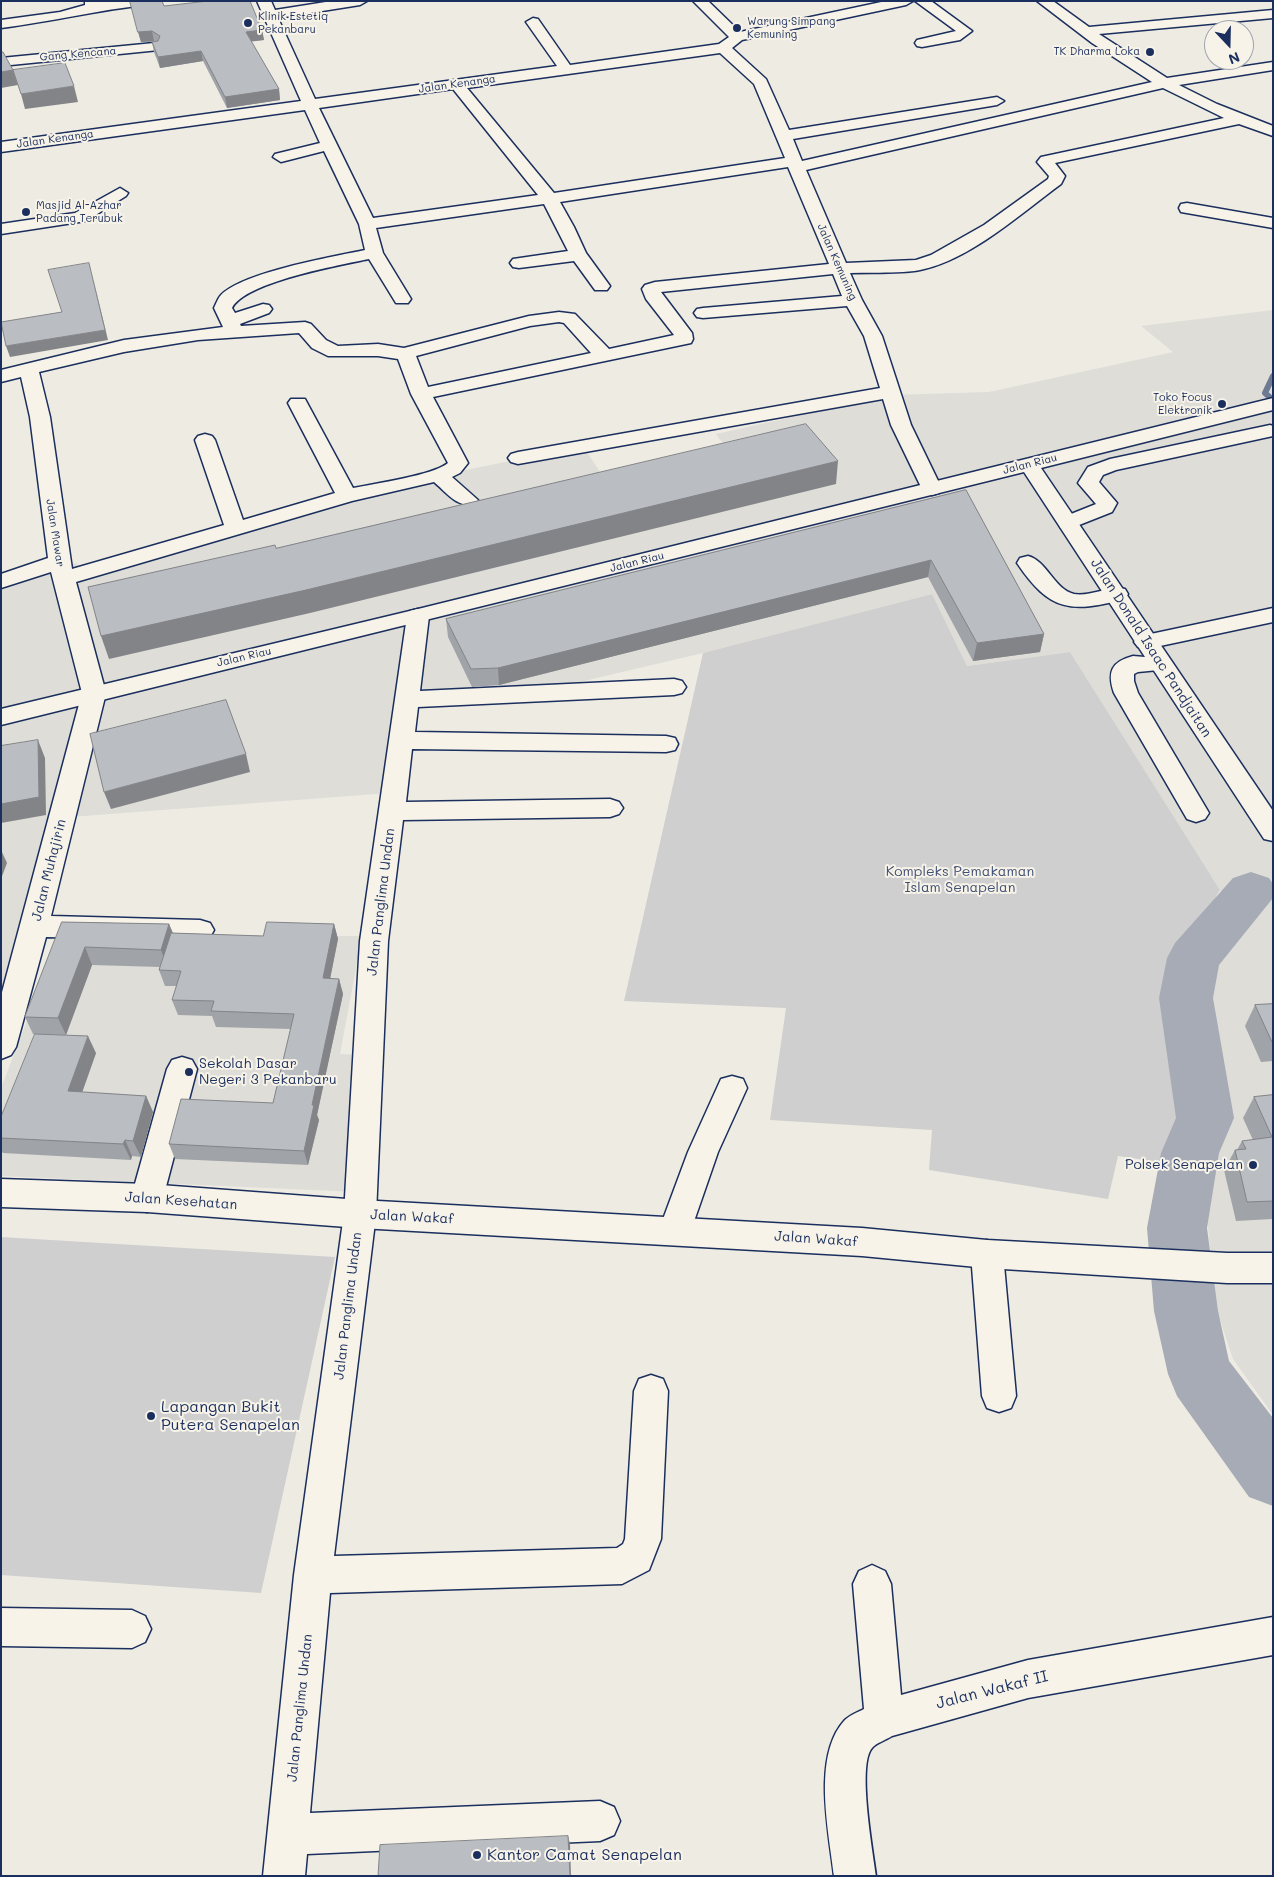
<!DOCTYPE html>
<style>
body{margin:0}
#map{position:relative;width:1274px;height:1877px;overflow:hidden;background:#eeebe2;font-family:Mali,sans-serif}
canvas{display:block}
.frame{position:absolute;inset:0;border:2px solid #1b2f5e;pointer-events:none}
.north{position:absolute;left:1204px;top:20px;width:50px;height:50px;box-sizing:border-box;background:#f7f3e8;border:1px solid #9fa5b1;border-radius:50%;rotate:159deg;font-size:14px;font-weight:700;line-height:20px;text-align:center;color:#1b2f5e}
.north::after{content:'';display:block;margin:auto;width:18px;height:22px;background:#1b2f5e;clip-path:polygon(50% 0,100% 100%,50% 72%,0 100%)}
</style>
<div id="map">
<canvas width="1274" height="1877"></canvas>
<div class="frame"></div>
<div class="north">N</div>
</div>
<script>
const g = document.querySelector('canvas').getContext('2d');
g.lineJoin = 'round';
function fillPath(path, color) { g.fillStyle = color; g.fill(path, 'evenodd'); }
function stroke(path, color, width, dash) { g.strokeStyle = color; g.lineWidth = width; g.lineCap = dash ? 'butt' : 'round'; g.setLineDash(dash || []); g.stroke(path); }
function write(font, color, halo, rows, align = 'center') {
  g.font = font + ' Mali,sans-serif'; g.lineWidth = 4; g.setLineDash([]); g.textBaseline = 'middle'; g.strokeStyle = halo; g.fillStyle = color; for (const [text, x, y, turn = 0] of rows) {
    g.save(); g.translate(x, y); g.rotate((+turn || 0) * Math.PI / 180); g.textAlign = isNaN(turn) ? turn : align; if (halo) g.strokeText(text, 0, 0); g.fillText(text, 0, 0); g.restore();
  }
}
const built = new Path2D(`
 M1273,310v1105l-40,-56 -17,-51 -9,-91 14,-96 -8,-59 -11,-61 7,-38 29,-36 -18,-37 -150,-238 -103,14 -35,-72 -229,59 -153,36 -140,7 -7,96 -333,25 -69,239v-477l75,-16 11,12 369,-103 127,-26 21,32 125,-26 -13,-18 175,-39 98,-3 184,-40 -32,-26z
 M60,935l302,1 -22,118 33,1 -17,137 -355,-16v-88z`);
const green = new Path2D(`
 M932,594l35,72 103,-14 150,238 -39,66 -4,49 19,106 -23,53 -55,-8 -10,43 -179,-29 3,-40 -162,-10 16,-112 -162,-7 79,-348z
 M1,1237l334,20 -74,336 -260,-18z`);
const stream = new Path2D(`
 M1273,376l-8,17 8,7`);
const river = new Path2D(`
 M1251,872l18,6 4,6v14l-54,67 -6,33 21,120 -15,35 -12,75 11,83 11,50 44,57v88l-24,-9 -72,-101 -9,-22 -14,-63 -7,-83 14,-75 15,-35 -17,-120 8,-40 8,-15 58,-65z`);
const minor = new Path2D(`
 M85,1h68l-7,4c-49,5 -96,17 -145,23v-8l59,-8 25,-7z
 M257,1h14l4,9 57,-9h35l-7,4 -82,13 37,81 242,-33 -31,-44 7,-4 5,1 32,46 149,-21 10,-7 -36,-36h15l32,31 146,-31h27l-7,4 -164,35 -10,8 34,31 23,51 208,-33 7,4 -7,4 -204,34 9,22 350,-79 -60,-39 -55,-42h16l36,26 184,-17v8l-174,16 68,44 106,-16v8l-94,15 38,19 56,22v10l-34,-12 -184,39 10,13 -4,8c-41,30 -91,76 -141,86 -22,4 -47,2 -70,3l12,27 20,36 29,89 31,64 -3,4 -7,2 -7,-2 -3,-4 -31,-64 -8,-26 -365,65 -7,-2 -3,-4 3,-4 7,-2 362,-64 -16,-52 -17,-30 -144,12 -6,-1 -3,-4 3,-4 6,-1 139,-12 -9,-22 -172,18 31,41 1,6 -2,4 -258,54 35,66 -8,10 -8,4 26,23 -3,4c-17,5 -29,-12 -41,-22l-82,19 -276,81 30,111 -55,223 149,4 10,3 4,7 -4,7 -10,3 -154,-3 -30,110 -5,8 -10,4v-63l81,-303 -31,-121 -50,16v-14l47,-16 -18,-141 -9,-40 -20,5v-12l123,-30 99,-13 -9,-19c2,-4 4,-10 7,-13 23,-23 111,-38 144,-45l-6,-26 -35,-73 -43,11 -8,-5 2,-3 45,-11 -15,-33 -304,42v-10l300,-41zM720,53l34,31 31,74 -231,35 -87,-105zM1163,88l61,30 -183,39 -4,5 12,14 -1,3 -64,46 -53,30 -15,5 -70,3 -40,-93zM453,89l85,106 -165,23 -54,-110zM788,167l41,97 -174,18 -10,3 -3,4 4,10 28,36 -65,14 -34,-35 -16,-2 -30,4 -125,32 -26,-4 -40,2 -12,-6 -15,-16 -6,-2 -64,4 -1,-2 29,-11 3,-4 -3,-4 -6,-1 -28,9 -3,-5c13,-26 108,-43 137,-49l27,44h12l3,-4 -28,-46 -7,-25 168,-24 24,47 -55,8 -3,4 3,4 6,1 55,-7 21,29h12l3,-4 -24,-33 -12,-26 -14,-25zM559,322l5,1 27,30 -163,34 -12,-31 114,-30zM299,333l13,15 16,8h50l20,3 13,35 37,69c-14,12 -74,21 -95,25l-48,-89h-14l-3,4 47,90 -92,27 -28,-80 -3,-4 -7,-2 -7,2 -3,4 29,85 -152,44 -22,-152 -11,-45 85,-20 74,-12z
 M915,1h16l41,30 -12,9 -38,7 -5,-1 -2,-3 2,-3 39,-9z
 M154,43l5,1 2,3 -2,3 -158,16v-8z
 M120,188l8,5 -2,3 -40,25 -85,13v-10l74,-11z
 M1187,203l86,15v10l-92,-16 -2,-4 2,-4z
 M1270,425l3,1v10l-157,34 -13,5 -4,7 18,21 -5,9 -43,17 -8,-1 -3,-5 3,-5 35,-14 -18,-21 10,-16 22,-8z
 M1028,556c19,5 26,33 46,38 17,3 34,-9 51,-5l3,5 -3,5c-54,14 -75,13 -108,-36l3,-5z
 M1273,608v14l-127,27 -8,-2 -4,-5 4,-5 8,-2z
 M418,609l8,2 3,5 -9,75 254,-12 8,2 4,6 -4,6 -8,2 -256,12 -3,25 251,4 9,2 3,6 -3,6 -9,2 -254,-3 -6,53 204,-3 9,3 4,6 -4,6 -9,3 -207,3 -15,121 -12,273 -42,342 283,-8 6,-4 2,-5 9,-148 5,-12 12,-4 12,4 5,12 -7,148 -12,31 -27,14 -292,9 -20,220 290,-12 14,6 6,14 -6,14 -14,6 -293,13 -2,22h-42l31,-301 50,-361 16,-273 47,-325 3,-5z
 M1133,656l36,3 4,5 -4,5 -31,3 -4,2v7l4,12 71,120 -4,6 -9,3 -9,-3 -73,-126c-7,-21 -3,-31 19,-37z
 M182,1057l10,3 5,9 -34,129 -5,10 -11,4 -11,-4 -5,-10 36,-129 5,-9z
 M732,1076l11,3 4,9 -29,64 -27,78 -5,10 -11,4 -11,-4 -5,-10 29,-78 33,-73z
 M987,1240l11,4 5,10 13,142 -5,12 -12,4 -12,-4 -5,-12 -11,-142 5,-10z
 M872,1565l13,6 6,13 10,111 127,-35 245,-43v38l-245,43 -136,38c-6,4 -16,7 -20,12 -15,17 1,104 4,128h-42c-5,-44 -22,-119 10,-155 4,-5 14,-9 20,-12l-11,-125 6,-13z
 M1,1608l131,2 13,6 6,13 -6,13 -13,6 -131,-2z`);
const major = new Path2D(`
 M1273,398v12l-232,58 232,343v30l-9,-2 -240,-367 -1023,253v-16l417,-100z
 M1,1179l146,5 213,16 502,28 125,12 240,13h46v30h-46l-240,-15 -125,-12 -502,-28 -213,-16 -146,-5z`);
const wall = new Path2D(`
 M130,1l34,5 98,24 2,10 -13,1 28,48 1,11 -53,8 -24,-47 -43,7 -6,-16 -2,-10h3h-14z
 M966,490l78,144 -4,18 -67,9 -45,-84 -429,108 -27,2 -24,-50 -2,-18z
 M62,922l107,2 4,9 90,3 71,-12 4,15 -8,40h9l4,15 -26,121 2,5 -11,45 -133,-6 -6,-15 104,-41 18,-74 -75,-2 -4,-11 -34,-1 -6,-15 5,-14h-12l-6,-16 1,-3 -68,-2 -26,70 -33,-1 -8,-17z
 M1273,1004v57l-12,1 -16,-36 10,-21z
 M96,1053l-14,39 64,4 7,16 -12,45 -9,-1 -1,4 -128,-7 -2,-2v-34z
 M1273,1095v125l-1,-1 -36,2 -12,-51 11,-20h2l5,-9 11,-1 -10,-22 11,-21z`);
const shadedWall = new Path2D(`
 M262,30l2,10 -16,2 -2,-10z
 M152,31l2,10 -13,1 -3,-10z
 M201,51l2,10 -43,7 -2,-11z
 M13,70l5,15 -17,3v-16z
 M74,86l4,16 -53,7 -4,-15z
 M279,89l1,11 -53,8 -2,-11z
 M92,274l16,66 -98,17 -4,-11 99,-16z
 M838,461l-2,23 -526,129 -201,46 -8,-23z
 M931,560l-3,17 -429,108 -1,-17z
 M1044,634l-4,18 -67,9 4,-18z
 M38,740l7,18 1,57 -45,8v-19z
 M246,754l4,18 -139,37 -7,-17z
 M1,850l6,13 -6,16z
 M169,924l7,17 -9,26 -6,-17z
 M334,924l4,15 -11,55 -4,-16z
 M85,947l7,18 -26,70 -8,-17z
 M339,979l4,15 -26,121 2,5 -11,45 -4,-14 8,-46z
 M88,1036l8,17 -19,54 -9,-16z
 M146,1096l7,16 -12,45 -8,-16z
 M125,1140l7,16 -1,4 -8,-16z
 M568,1836l2,8 1,32h-1z`);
const building = new Path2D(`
 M130,1h32l2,5 44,-5h42l12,29 -16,2 33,57 -54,8 -24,-46 -43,6 -6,-15 6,-1 2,-5 -8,-5 -14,1z
 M1,52h2l10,18 -12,2z
 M65,63l9,23 -53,8 -8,-24z
 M89,263l16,67 -99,16 -5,-24 61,-10 -14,-42z
 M806,424l32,37 -532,129 -205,46 -13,-49 187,-42 1,3z
 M966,490l78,144 -67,9 -46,-83 -433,108 -27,1 -25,-50z
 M226,700l20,54 -142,38 -14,-58z
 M38,740l1,57 -38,7v-58z
 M62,922l107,2 -8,26 -76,-3 -27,71 -33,-1z
 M267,922l67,2 -11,54 16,1 -27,126h2l-10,46 -135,-7 12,-45 92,4 21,-89 -83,-3 3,-10 -42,-1 9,-29 -22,-1 12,-37 92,3z
 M1273,1004v38h-1l-17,-37z
 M35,1034l53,2 -20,55 78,5 -13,45 -8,-1 -2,4 -122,-6v-21z
 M1273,1095v106l-26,1 -12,-52 11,-1 -4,-8 30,-4 -18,-40z
 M568,1836l2,40h-192l2,-31z`);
const markers = [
 [248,23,5,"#1b2f5e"],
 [737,28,5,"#1b2f5e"],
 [1150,52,5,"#1b2f5e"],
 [26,212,5,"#1b2f5e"],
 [1222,404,5,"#1b2f5e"],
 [189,1072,5,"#1b2f5e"],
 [1253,1165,5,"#1b2f5e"],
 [151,1416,5,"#1b2f5e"],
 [477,1855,5,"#1b2f5e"]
];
const farPoinames = [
 ["Klinik Estetiq",258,17],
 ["Pekanbaru",258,30],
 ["Warung Simpang",747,22],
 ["Kemuning",747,35],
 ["TK Dharma Loka",1140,52,"right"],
 ["Masjid Al-Azhar",36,206],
 ["Padang Terubuk",36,219],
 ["Toko Focus",1212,398,"right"],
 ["Elektronik",1212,411,"right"]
];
const farStreetnames = [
 ["Gang Kencana",78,54,-5],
 ["Jalan Kenanga",457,84,-8],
 ["Jalan Kenanga",55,139,-8],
 ["Jalan Kemuning",837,262,66],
 ["Jalan Riau",1030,464,-14],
 ["Jalan Mawar",55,533,81],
 ["Jalan Riau",637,562,-14],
 ["Jalan Riau",244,657,-13]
];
const streetNames = [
 ["Jalan Donald Isaac Pandjaitan",1151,648,57],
 ["Jalan Muhajirin",49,870,-76],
 ["Jalan Panglima Undan",381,902,-83],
 ["Jalan Kesehatan",181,1201,4],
 ["Jalan Wakaf",412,1217,3],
 ["Jalan Wakaf",816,1239,4],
 ["Jalan Panglima Undan",348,1306,-83],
 ["Jalan Panglima Undan",300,1708,-84]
];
const parkNames = [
 ["Kompleks Pemakaman",960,872],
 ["Islam Senapelan",960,888]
];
const poiNames = [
 ["Sekolah Dasar",199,1064],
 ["Negeri 3 Pekanbaru",199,1080],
 ["Polsek Senapelan",1243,1165,"right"]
];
const nearPoinames = [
 ["Lapangan Bukit",161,1407],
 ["Putera Senapelan",161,1425],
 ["Kantor Camat Senapelan",487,1855]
];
const nearStreetnames = [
 ["Jalan Wakaf II",992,1690,-14]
];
fillPath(built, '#deddd8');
fillPath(green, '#cfcfcf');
stroke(stream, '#6e7992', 6);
fillPath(river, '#a6abb5');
stroke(minor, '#1b2f5e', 3);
stroke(major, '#1b2f5e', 3);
fillPath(minor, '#f7f3e8');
fillPath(major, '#f7f3e8');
fillPath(wall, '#a0a3a7');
fillPath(shadedWall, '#828488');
fillPath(building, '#babdc2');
stroke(building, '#828488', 1);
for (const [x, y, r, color] of markers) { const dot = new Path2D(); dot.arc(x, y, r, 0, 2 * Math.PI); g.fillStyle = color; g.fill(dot); stroke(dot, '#f7f3e8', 2); }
write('11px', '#1b2f5e', '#f7f3e8', farPoinames, 'left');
write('11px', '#1b2f5e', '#f7f3e8', farStreetnames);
write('14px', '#1b2f5e', '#f7f3e8', streetNames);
write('14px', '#3f4f75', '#f7f3e8', parkNames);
write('14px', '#1b2f5e', '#f7f3e8', poiNames, 'left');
write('16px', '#1b2f5e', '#f7f3e8', nearPoinames, 'left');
write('16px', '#1b2f5e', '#f7f3e8', nearStreetnames);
</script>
